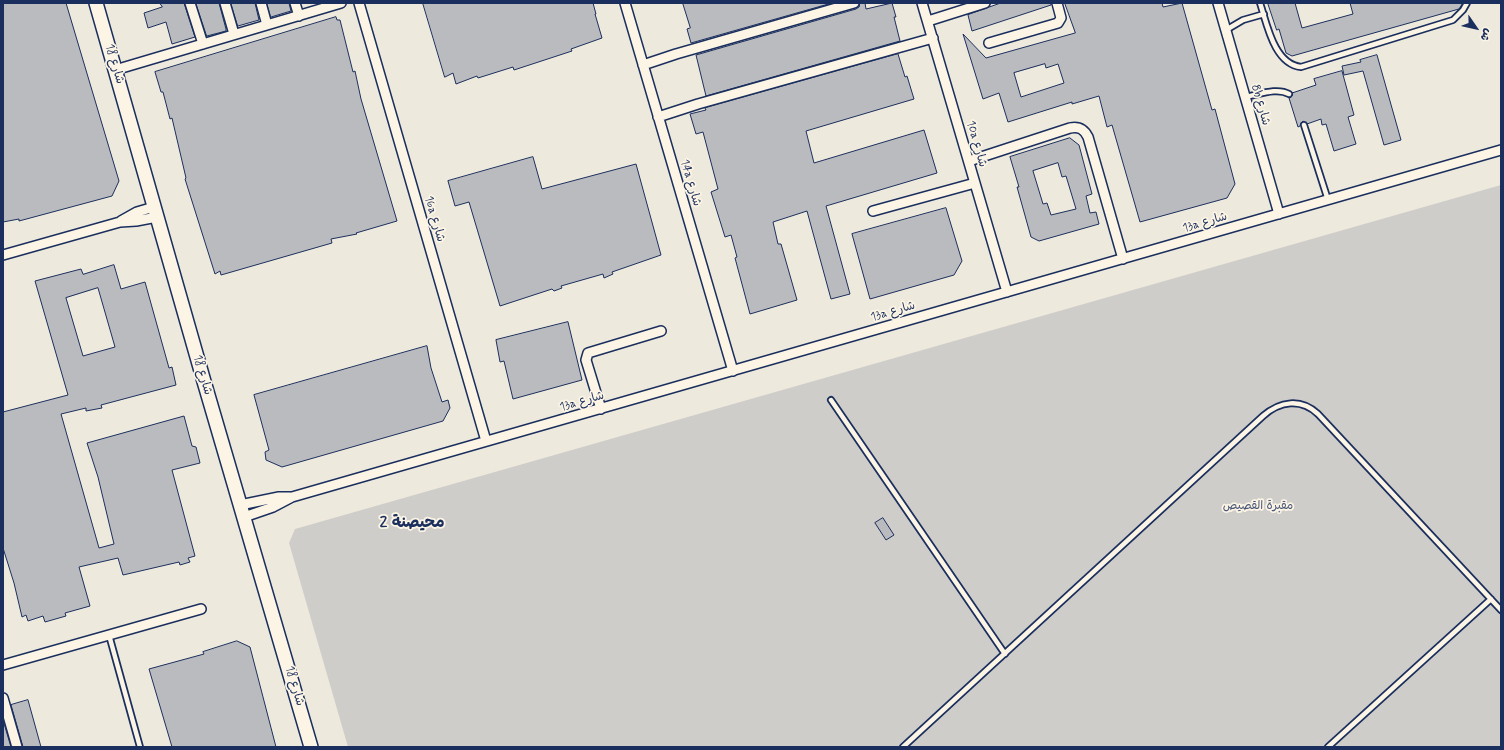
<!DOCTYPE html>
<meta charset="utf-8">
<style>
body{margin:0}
#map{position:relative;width:1504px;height:750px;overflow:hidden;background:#eee9dd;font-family:Mynerve,"Playpen Sans Arabic",sans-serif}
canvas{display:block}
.frame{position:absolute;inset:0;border:4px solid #1b2f5e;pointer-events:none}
.north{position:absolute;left:1456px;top:8px;width:40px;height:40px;-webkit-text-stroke:3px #fcf5e5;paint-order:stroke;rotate:124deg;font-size:11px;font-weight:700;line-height:16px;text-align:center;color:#1b2f5e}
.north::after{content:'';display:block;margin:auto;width:14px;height:18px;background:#1b2f5e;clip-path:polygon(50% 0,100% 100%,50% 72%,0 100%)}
</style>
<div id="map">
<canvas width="1504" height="750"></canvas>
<div class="frame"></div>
<div class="north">ش</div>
</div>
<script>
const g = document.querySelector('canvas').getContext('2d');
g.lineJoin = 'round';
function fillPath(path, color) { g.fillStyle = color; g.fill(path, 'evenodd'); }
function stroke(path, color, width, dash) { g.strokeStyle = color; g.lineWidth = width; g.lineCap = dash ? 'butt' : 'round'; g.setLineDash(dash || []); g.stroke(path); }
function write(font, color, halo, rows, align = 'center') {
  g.font = font + ' Mynerve,"Playpen Sans Arabic",sans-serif'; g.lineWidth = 3.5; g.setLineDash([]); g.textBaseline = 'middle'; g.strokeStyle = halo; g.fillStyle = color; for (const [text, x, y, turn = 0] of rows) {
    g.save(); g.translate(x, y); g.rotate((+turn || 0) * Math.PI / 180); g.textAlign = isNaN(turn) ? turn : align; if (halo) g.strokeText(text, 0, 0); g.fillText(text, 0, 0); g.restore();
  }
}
const green = new Path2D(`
 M1501,185v562h-1153l-59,-204 6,-14z`);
const building = new Path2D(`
 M3,3h63l53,178 -7,15 -93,25v-2l-16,3z
 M160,3h24l11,34 -23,7 -6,-22 -18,6 -4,-15 18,-6z
 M196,3h23l7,26v2l-19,5z
 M231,3h24l4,17 -21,6z
 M267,3h22l2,8 -20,6z
 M423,3h170l3,11h-1l7,24 -31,11 1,2 -58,19 -1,-3 -35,11 -1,-2 -21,8 -3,-11 -8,4z
 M683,3h149l-141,40 -4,-14 3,-1z
 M860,3h5l1,6 26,-6 4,14h-2l6,24 -194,55 -10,-41 160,-46 3,-2z
 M1001,3h50v2l-79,26 -4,-16z
 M1065,3h97l1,4 19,-4 30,107 3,-1 20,75 -8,14 -87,24 -28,-97 -5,2 -8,-31 -27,8v-2l-64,20 -9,-29 -16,6 -20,-65 23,24 89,-25zM1045,64l1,4 12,-4 6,19 -43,14 -7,-24z
 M1268,3h27l7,25 51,-14 -3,-11h113l-4,6 -167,47 -6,-3 -7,-24 -2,1z
 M336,17l1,3h3l13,52 2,-1 6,28 36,122 -41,12 1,1 -26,5 1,4 -111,32 -1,-4 -5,3 -30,-95 1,-1 -14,-60 -2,1 -7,-27h-2l-6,-20z
 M898,54l7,23 2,-1 7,23 -108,32 8,32 110,-33 13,43 -111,33 24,88 -19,5 -24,-88 -34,11 5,22h3l16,56 -47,14 -15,-56 2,-1 -6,-22 -6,2 -14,-45 7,-3 -15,-57 -7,2 -6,-20 16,-4 -1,-2z
 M1377,55l24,85 -17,5 -21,-74 -19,4 -2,-9 19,-4 -1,-2z
 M1342,71l12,44 -6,2 8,27 -22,7 -8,-27 -4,1 -1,-6 -14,5 -4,-3 -2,2 -1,3 -2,1 -9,-29 3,-2v-3l24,-8 -2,-6z
 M1070,138l9,7 13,49 -6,2 4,17 6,-1 3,12 -60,17 -8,-4 -14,-50h2l-9,-30zM1058,163l4,14 4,-1 10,33 -25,6 -4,-12 -4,1 -10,-33z
 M533,157l9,32 94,-25 25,91 -49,17 1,2 -9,4 -1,-4 -42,12 1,2 -8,3 -2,-2 -52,17 -31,-104 -14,4 -7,-25z
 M946,208l16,53 -8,14 -84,24 -18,-65z
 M114,265l7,24 24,-7 24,86 3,-1 4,18 -75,20 1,3 -16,3v-3l-25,6 38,134 15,-4 -16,-67 -11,-34 97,-27 8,30 4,1 4,16 -28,7 23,86 -7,2 2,4 -10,3 -1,-3 -56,13 -5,-17 -39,9 11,39 -25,7 1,3 -21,6 -2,-6 -15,5 -2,-6 -4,2 -8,-34 -11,-35v-136l65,-17 -33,-114 46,-12 2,5zM98,288l17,59 -32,9 -17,-58z
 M568,322l14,58 -69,19 -9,-38 -4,1 -4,-22z
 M427,346l4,22 11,34 6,-2 2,8 -7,13 -161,46 -16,-7 -1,-8 4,-2 -15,-55z
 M883,518l11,17 -8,5 -11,-17z
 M237,641l13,6 26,100h-104l-23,-78 55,-15 -1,-2z
 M28,700l13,47h-18l-12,-42z
 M3,720l8,27h-8z`);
const lane = new Path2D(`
 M1260,3c7,21 14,61 41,64l152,-47 10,-10 4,-7
 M1226,30l17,-10 21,-6
 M1245,97c13,-2 32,-10 44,-3
 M1304,125l24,75
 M831,400l174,254
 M109,635l31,112
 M903,747l360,-331c17,-15 38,-18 55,-2l183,196
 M1328,747l163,-148`);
const street = new Path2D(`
 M190,3l13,41
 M225,3l9,31
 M261,3l6,22
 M295,3l4,13
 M359,3l127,438
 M625,3l108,368
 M922,3l85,289
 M1218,3l61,211
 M928,21l57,-18
 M989,43l69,-20 3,-5 -4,-15
 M643,65l33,-11 178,-51
 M115,70l226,-67
 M658,117l40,-13 235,-66
 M969,161l101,-33c9,-2 14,1 18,9l35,122
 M873,211l102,-28
 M121,221l16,-9 17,-5
 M3,255l117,-33 16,-1 21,-4
 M601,409l-15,-49 2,-7 73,-22
 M240,505l39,-8h11
 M244,517l29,-10 19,-10 1209,-347
 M3,665l198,-56
 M3,698l14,49`);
const secondary = new Path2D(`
 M96,3l107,375 108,369`);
const streetNames = [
 ["شارع 18",114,64,74],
 ["8b شارع",1260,105,74],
 ["10a شارع",976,144,74],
 ["14a شارع",690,183,74],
 ["16a شارع",434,219,74],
 ["13a شارع",1205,223,-16],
 ["13a شارع",893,312,-16],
 ["شارع 18",202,375,74],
 ["13a شارع",582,402,-16],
 ["شارع 18",294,686,74]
];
const parkNames = [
 ["مقبرة القصيص",1258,506]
];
const districtNames = [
 ["محيصنة 2",412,524]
];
fillPath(green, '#cfcdca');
fillPath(building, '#babbbe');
stroke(building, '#1b2f5e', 1);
stroke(lane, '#1b2f5e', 8);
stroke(street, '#1b2f5e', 12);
stroke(secondary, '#1b2f5e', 16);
stroke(lane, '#fcf5e5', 4.5);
stroke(street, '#fcf5e5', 9);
stroke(secondary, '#fcf5e5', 13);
write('12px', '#1b2f5e', '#fcf5e5', streetNames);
write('12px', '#485679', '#fcf5e5', parkNames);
write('bold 16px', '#1b2f5e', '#fcf5e5', districtNames);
</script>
